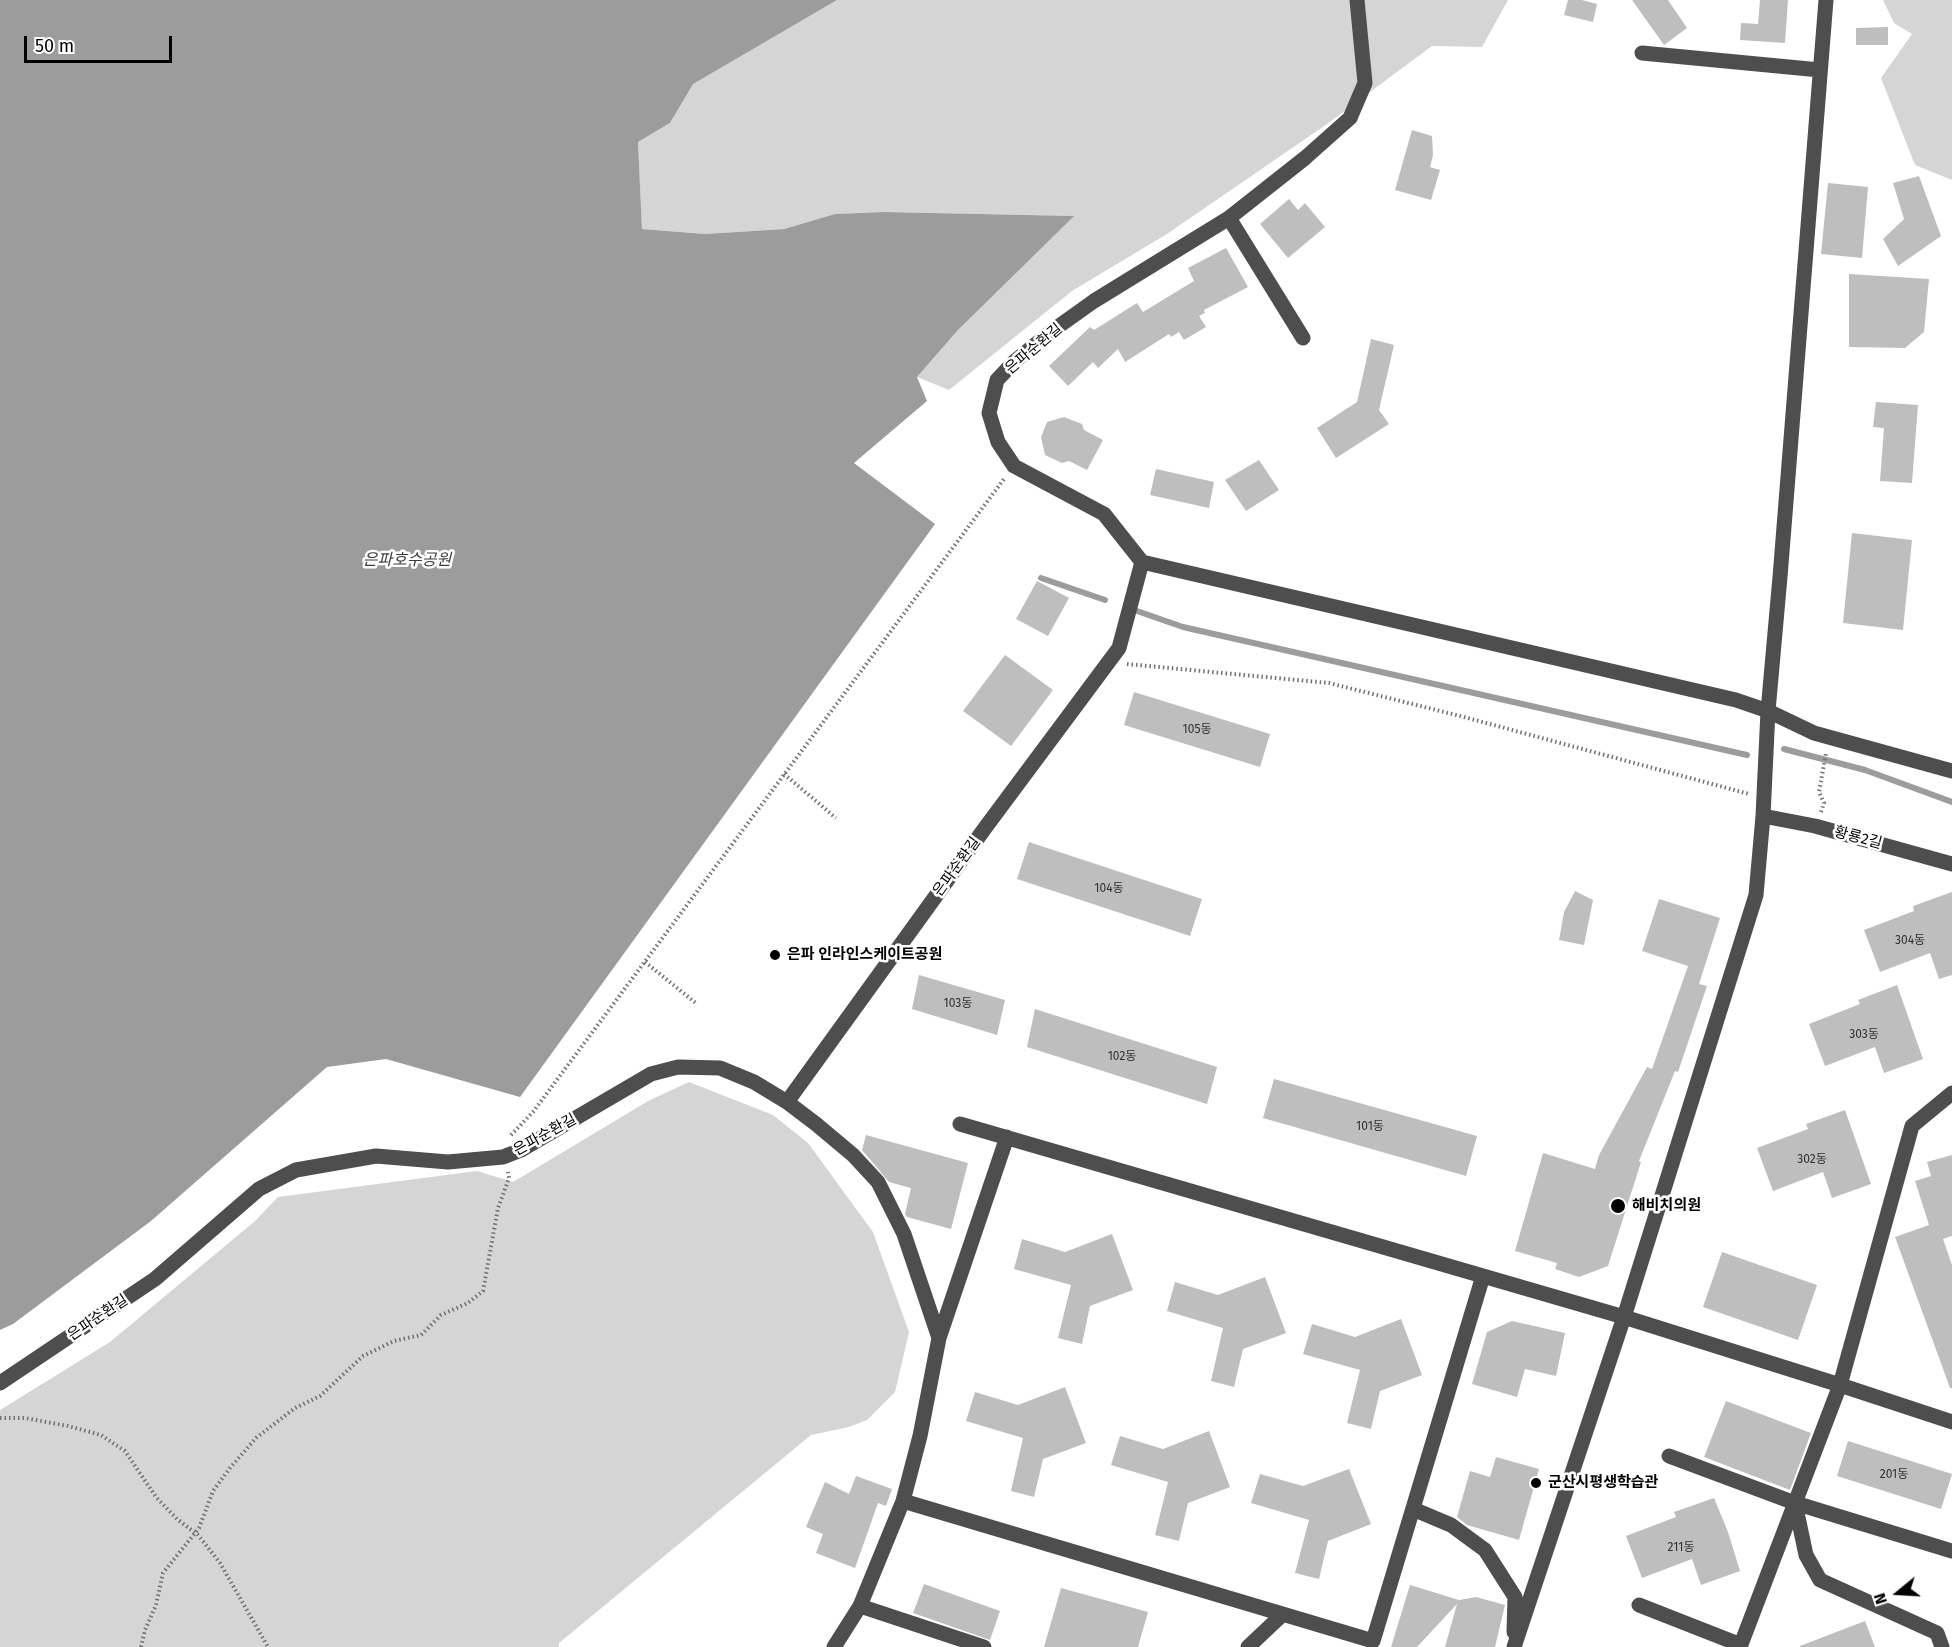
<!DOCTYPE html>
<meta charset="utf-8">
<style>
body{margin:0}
#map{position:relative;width:1952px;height:1647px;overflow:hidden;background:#fff;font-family:"Fira Sans",sans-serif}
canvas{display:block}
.north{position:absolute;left:1868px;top:1563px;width:60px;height:60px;-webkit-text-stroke:4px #fff;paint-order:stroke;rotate:252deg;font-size:16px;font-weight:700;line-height:24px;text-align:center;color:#000}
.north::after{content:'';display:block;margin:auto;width:21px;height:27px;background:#000;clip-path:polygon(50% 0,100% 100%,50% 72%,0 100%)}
.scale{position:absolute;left:24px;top:36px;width:148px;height:27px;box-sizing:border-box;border:3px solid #000;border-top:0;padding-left:8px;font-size:18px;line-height:21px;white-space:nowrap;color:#000;-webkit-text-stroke:4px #fff;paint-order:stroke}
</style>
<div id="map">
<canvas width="1952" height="1647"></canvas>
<div class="north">N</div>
<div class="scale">50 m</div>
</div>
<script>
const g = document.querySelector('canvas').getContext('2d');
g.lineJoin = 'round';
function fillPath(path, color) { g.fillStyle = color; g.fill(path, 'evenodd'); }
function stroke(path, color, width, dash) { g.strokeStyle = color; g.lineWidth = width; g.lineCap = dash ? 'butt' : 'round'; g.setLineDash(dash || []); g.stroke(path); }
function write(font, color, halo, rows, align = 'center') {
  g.font = font + ' "Fira Sans","Noto Sans KR",sans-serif'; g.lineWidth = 5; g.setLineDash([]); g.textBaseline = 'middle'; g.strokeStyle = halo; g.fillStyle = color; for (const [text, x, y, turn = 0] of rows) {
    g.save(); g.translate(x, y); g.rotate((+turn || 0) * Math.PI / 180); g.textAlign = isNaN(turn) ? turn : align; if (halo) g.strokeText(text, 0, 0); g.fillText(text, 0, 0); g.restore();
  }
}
const green = new Path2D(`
 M837,0h671l-26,47 -50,-1 -105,78 -160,110 -95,57 -123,99 -32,-13 41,-47 115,-114 -189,-4 -49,2 -51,15 -79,5 -63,-5 -4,-87 32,-19 22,-39z
 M1883,0h69v180l-37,-15 -34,-87 31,-44 -18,-11z
 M689,1082l84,33 35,28 65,89 36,100 -14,60 -28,28 -18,7 -38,8 -252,208v4h-559v-237l110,-68 145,-121 23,-24 199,-26 36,11 135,-81z`);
const water = new Path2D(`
 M0,0h837l-144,84 -23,39 -32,19 4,87 63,5 79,-5 51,-15 49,-2 190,4 -116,114 -41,47 10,24 -73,62 81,61 -415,573 -134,-38 -59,8 -176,154 -138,103 -13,6z`);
const stream = new Path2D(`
 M1041,578l64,22
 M1137,611l46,16 564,128
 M1784,749l81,21 87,32`);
const building = new Path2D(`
 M1568,0h14l15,4 -4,18 -29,-7z
 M1632,0h36l19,28 -23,17z
 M1760,0h28l-3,43 -45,-3 1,-17 17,1z
 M1888,27v18h-32v-17z
 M1412,130l20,6 1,19 -3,12 10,3 -9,30 -36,-10z
 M1919,176l22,60 -43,30 -15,-27 21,-20 -11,-36z
 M1828,183l40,4 -6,71 -41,-4z
 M1289,199l9,11 7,-7 20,24 -37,31 -28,-34z
 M1226,248l22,39 -44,23 1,3 -6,3 7,11 -22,13 -5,-8 -8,5 -2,-3 -44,28 -7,-13 -20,19 -5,-6 -25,24 -19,-20 41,-39 4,3 43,-27 6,9 51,-31 -6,-13z
 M1849,274l80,5 -5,53 -19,16 -56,-1z
 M1371,339l23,6 -15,65 10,14 -53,34 -19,-30 40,-26z
 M1876,402l42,3 -6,78 -32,-2 4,-53 -11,-1z
 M1064,417l18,7 2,6 19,10 -16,30 -18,-9 -7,2 -17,-8 -4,-18 6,-15z
 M1259,460l20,30 -33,21 -21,-31z
 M1156,469l58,13 -5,26 -59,-13z
 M1852,533l60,7 -9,90 -60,-7z
 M1037,581l32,17 -21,38 -32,-17z
 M1005,655l48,35 -42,56 -48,-35z
 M1134,692l136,42 -10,33 -136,-42z
 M1029,842l173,57 -12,37 -173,-57z
 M1575,891l18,9 -9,45 -25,-5 5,-28z
 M1952,892v83l-13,4 -9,-26 -50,19 -16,-42 50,-19 -1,-5z
 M1659,899l61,19 -21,66 8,2 -29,86 -3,-1 -36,90 2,1 -33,104 -29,11 -24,-8 2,-6 -42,-12 28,-98 52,16 4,-14 48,-88 5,2 36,-103 -46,-15z
 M919,975l86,25 -8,35 -85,-26z
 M1897,985l26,74 -39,14 -9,-26 -50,19 -16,-42 51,-20 -2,-4z
 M1035,1009l182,58 -10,37 -180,-57z
 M1274,1079l203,57 -11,40 -203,-58z
 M1845,1110l26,74 -39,14 -9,-26 -50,19 -16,-43 51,-19 -2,-5z
 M866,1135l102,28 -17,66 -44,-12 -2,-3 6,-26 -22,-6 -27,-32z
 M1952,1155v81l-9,3 9,26v123h-2l-55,-151 34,-12 -14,-44 16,-5 -4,-14z
 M1112,1234l21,56 -43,16 -8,38 -24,-6 13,-53 -57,-16 8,-30 43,13z
 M1722,1252l95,33 -19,55 -95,-33z
 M1265,1277l21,56 -43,16 -9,38 -23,-6 12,-53 -56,-17 8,-29 43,13z
 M1401,1319l21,56 -42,16 -9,38 -24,-6 13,-53 -57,-16 9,-30 43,13z
 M1512,1321l53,12 -9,43 -31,-7 -8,28 -45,-13 15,-52z
 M1065,1387l21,56 -43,16 -9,38 -23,-6 12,-53 -57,-17 9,-29 43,13z
 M1726,1401l85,32 -21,57 -86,-33z
 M1209,1431l21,56 -42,16 -9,38 -24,-6 13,-53 -57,-17 9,-29 43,13z
 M1848,1441l104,33 -11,35 -104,-33z
 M1496,1457l43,12 -20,71 -52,-15 -10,-8 13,-46 20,6z
 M1349,1469l22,55 -43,17 -9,38 -24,-6 14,-53 -58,-17 9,-29 43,12z
 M856,1476l36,13 -6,17 -8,-3 -23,65 -39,-15 7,-19 -17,-7 19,-45 24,12z
 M1714,1498l14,34 12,39 -39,14 -9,-26 -50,19 -16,-42 50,-19 -2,-5z
 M924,1584l76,27 -10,29 -77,-27z
 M1410,1585l49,15 17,-3 29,8 -10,42h-50l12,-43 -40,43h-26z
 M1061,1588l87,24 -10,35h-94z
 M1865,1621l10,26h-75v-1z`);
const path = new Path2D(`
 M1127,664l202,19 135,34 285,77
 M784,774l52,44
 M1821,812l3,-9 -5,-11 7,-39
 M645,962l52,42
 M511,1135l22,-23 471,-633
 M0,1418h25l43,8 33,9 24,16 31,46 21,22 21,16 22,28 48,84
 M141,1647l4,-17 11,-25 7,-32 36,-45 14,-37 17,-23 26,-30 39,-30 25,-12 43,-40 31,-15 27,-6 20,-20 27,-12 15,-12 15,-83 11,-30 -1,-6`);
const minor = new Path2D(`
 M1826,0l-46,577 -12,134 46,22 138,38
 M1642,53l178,17
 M1229,218l74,120
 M1142,562l594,138 32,11 -5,105 -7,79 -132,422 -110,330
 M1142,562l-38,-48 -90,-48 -16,-24 -9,-29 8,-33 18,-19 37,-30 42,-30 135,-83 76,-60 45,-40 15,-35 -8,-83
 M1763,816l52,10 137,38
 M787,1102l198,-274 134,-180 23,-86
 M960,1124l664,193 216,68 112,37
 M0,1383l155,-104 104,-90 37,-19 80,-14 72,6 55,-5 18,-7 130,-76 27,-7 42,1 34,14 33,20 29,22 37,31 25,27 26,52 35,104
 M1669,1456l126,47 157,48
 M903,1501l470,140 110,-365
 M1795,1503l11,52 14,25 117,53 5,14
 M1413,1509l38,16 34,25 30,47 -1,35
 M1639,1605l102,40
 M860,1606l124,41
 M834,1647l26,-41 43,-105 17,-65 19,-98 68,-201
 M1248,1647l35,-33
 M1740,1647l100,-262 72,-259 40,-33`);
const markers = [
 [775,955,6,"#000"],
 [1618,1206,8,"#000"],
 [1536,1483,6,"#000"]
];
const numberNames = [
 ["105동",1197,730],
 ["104동",1109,889],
 ["304동",1910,941],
 ["103동",958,1004],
 ["303동",1864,1035],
 ["102동",1122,1057],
 ["101동",1370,1127],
 ["302동",1812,1160],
 ["201동",1894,1475],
 ["211동",1681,1548]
];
const streetNames = [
 ["은파순환길",1034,349,-40],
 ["황룡2길",1858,838,15],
 ["은파순환길",957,867,-54],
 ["은파순환길",545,1135,-29],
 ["은파순환길",98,1318,-34]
];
const poiNames = [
 ["은파 인라인스케이트공원",787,955],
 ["해비치의원",1632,1206],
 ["군산시평생학습관",1548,1483]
];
const waterNames = [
 ["은파호수공원",407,561]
];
fillPath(green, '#d5d5d5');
fillPath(water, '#9c9c9c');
stroke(stream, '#9c9c9c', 6);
fillPath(building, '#bebebe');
stroke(path, '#707070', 4, [1.5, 3]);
stroke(minor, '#4e4e4e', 15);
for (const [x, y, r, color] of markers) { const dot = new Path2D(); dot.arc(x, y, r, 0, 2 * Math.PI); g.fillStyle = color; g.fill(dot); stroke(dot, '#fff', 2); }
write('12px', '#303030', null, numberNames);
write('15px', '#000', '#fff', streetNames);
write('bold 15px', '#000', '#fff', poiNames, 'left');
write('italic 16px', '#3d3d3d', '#fff', waterNames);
</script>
